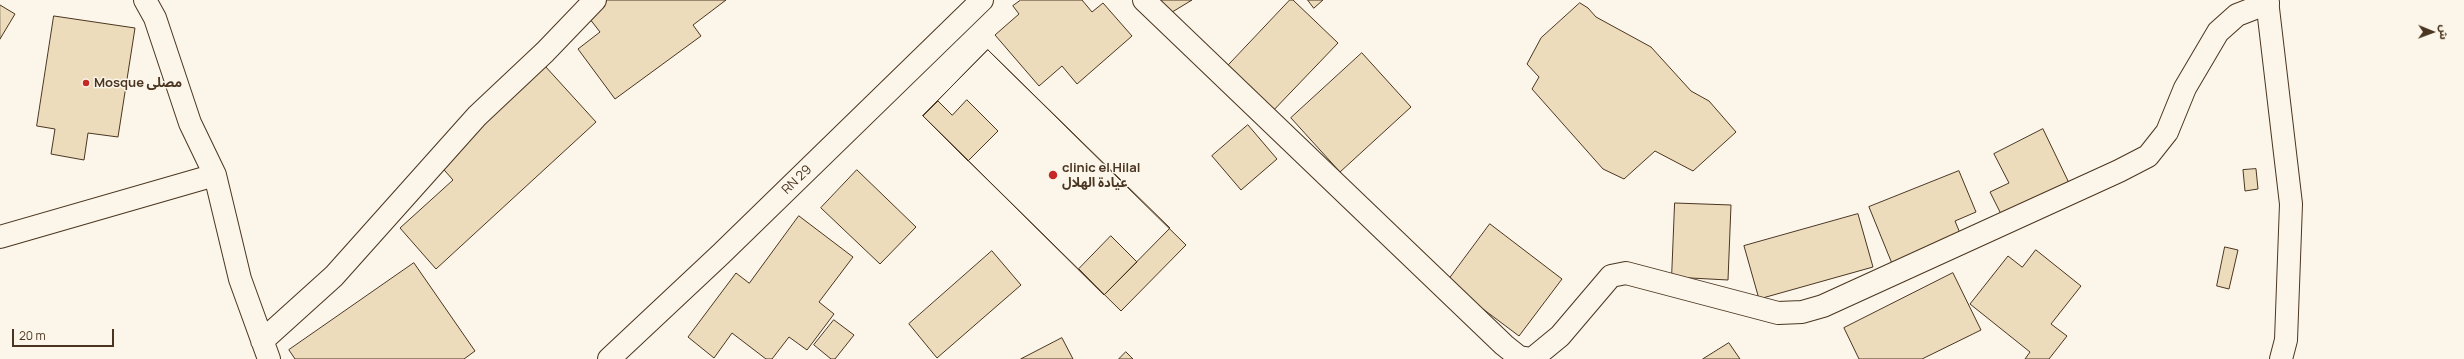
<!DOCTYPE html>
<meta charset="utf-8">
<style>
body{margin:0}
#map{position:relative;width:2464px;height:359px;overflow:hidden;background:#fbf6e9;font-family:Manrope,"Noto Sans Arabic",sans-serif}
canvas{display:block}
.north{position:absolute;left:2412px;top:12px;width:40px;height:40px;-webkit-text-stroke:3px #fbf6e9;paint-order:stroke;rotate:91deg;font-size:11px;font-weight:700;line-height:16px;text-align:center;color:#4a3520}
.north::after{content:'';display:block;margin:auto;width:14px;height:18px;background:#4a3520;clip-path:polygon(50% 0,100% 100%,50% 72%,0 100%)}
.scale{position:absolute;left:12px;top:329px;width:102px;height:18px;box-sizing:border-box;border:2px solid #4a3520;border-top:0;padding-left:5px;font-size:12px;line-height:14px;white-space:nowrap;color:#4a3520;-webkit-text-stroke:3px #fbf6e9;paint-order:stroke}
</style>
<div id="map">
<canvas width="2464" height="359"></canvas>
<div class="north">ش</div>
<div class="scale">20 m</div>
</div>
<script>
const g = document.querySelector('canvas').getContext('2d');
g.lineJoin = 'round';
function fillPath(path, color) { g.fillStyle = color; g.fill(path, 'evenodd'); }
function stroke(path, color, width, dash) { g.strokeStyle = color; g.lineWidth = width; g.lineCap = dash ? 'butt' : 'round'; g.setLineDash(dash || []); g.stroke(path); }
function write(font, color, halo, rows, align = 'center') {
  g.font = font + ' Manrope,"Noto Sans Arabic",sans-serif'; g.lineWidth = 3; g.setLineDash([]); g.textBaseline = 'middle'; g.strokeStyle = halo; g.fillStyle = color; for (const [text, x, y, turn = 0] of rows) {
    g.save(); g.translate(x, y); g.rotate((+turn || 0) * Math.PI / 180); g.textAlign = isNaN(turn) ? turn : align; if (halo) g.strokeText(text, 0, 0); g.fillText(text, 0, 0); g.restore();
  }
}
const building = new Path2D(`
 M604,0h122l-33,25 8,11 -86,63 -37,-50 22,-17 -14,-18z
 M1021,0h61l10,12 11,-9 29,33 -55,48 -15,-18 -23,20 -44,-51 24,-21 -6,-8z
 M1154,0h38l-28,17z
 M1290,0h3l45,43 -69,72 -46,-44z
 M1308,0h15l-9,8z
 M1580,3l8,5 8,9 55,30 40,44 18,10 27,31 -43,39 -38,-20 -31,28 -21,-10 -71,-80 7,-12 -12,-13 14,-26z
 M0,5l15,9 -15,25z
 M54,16l81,12 -17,109 -30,-4 -4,27 -33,-6 4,-25 -18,-3z
 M988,50l182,178 -66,67 -181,-179z
 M988,50l198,195 -65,66 -198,-195z
 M1362,53l49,54 -71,65 -49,-54z
 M545,66l51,56 -160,147 -36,-41 53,-48 -15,-17z
 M967,100l31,31 -30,30 -45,-45 15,-15 14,14z
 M1248,125l29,34 -36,31 -29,-34z
 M2043,129l26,54 -67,33 -12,-24 19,-9 -15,-29z
 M2256,169l2,20 -13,2 -2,-21z
 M857,170l59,57 -36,37 -59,-56z
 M1959,171l17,41 -21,9 7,17 -69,28 -24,-59z
 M1675,203l56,2 -3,75 -56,-3z
 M1858,214l15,53 -114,32 -15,-53z
 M799,216l54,41 -34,45 15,12 -27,36 -18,-13 -17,22h-6l-34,-26 -18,25 -26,-21 48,-64 13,10z
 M1490,224l72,55 -43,57 -72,-54z
 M1111,236l26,26 -33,33 -25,-26z
 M2225,247l13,3 -9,39 -12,-3z
 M2036,250l45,36 -30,38 16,12 -18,23h-24l5,-7 -60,-48 38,-48 14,11z
 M992,251l29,34 -84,73 -28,-34z
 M414,263l61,88 -11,8h-169l-6,-9z
 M1953,273l28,57 -59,29h-63l-15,-31z
 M834,320l20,15 -19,24h-4l-17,-14z
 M1062,338l11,21h-52z
 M1729,343l11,16h-37z
 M1126,352l7,7h-14z`);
const minor = new Path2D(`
 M145,0l10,18 35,105 25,52 25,104 29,80
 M1144,0l360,345 15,12 13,2
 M0,237l215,-62
 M262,341l72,-65 143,-160 68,-64 50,-52
 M1532,359l28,-23 51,-60 15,-3 152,40 24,-1 21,-6 296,-135 29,-15 19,-24 18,-44 33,-56 19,-17 31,-12`);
const tertiary = new Path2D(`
 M2267,0l24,204 -5,136 -5,19`);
const primary = new Path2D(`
 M609,359l112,-105 261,-254`);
const markers = [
 [86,83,4,"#c62828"],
 [1053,175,5,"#c62828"]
];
const poiNames = [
 ["Mosque مصلى",94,83],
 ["clinic el Hilal",1062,168],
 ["عيادة الهلال",1062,183]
];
const streetNames = [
 ["RN 29",797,180,-44]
];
fillPath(building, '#ecdcbc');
stroke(building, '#4a3520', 1);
stroke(minor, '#4a3520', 24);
stroke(tertiary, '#4a3520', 24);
stroke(primary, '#4a3520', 24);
stroke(minor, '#fbf6e9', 22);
stroke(tertiary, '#fbf6e9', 22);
stroke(primary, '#fbf6e9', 22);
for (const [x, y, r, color] of markers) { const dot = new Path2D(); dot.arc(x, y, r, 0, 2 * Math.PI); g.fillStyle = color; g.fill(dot); stroke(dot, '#fbf6e9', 1.5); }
write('bold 13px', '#4a3520', '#fbf6e9', poiNames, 'left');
write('13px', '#4a3520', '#fbf6e9', streetNames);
</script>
